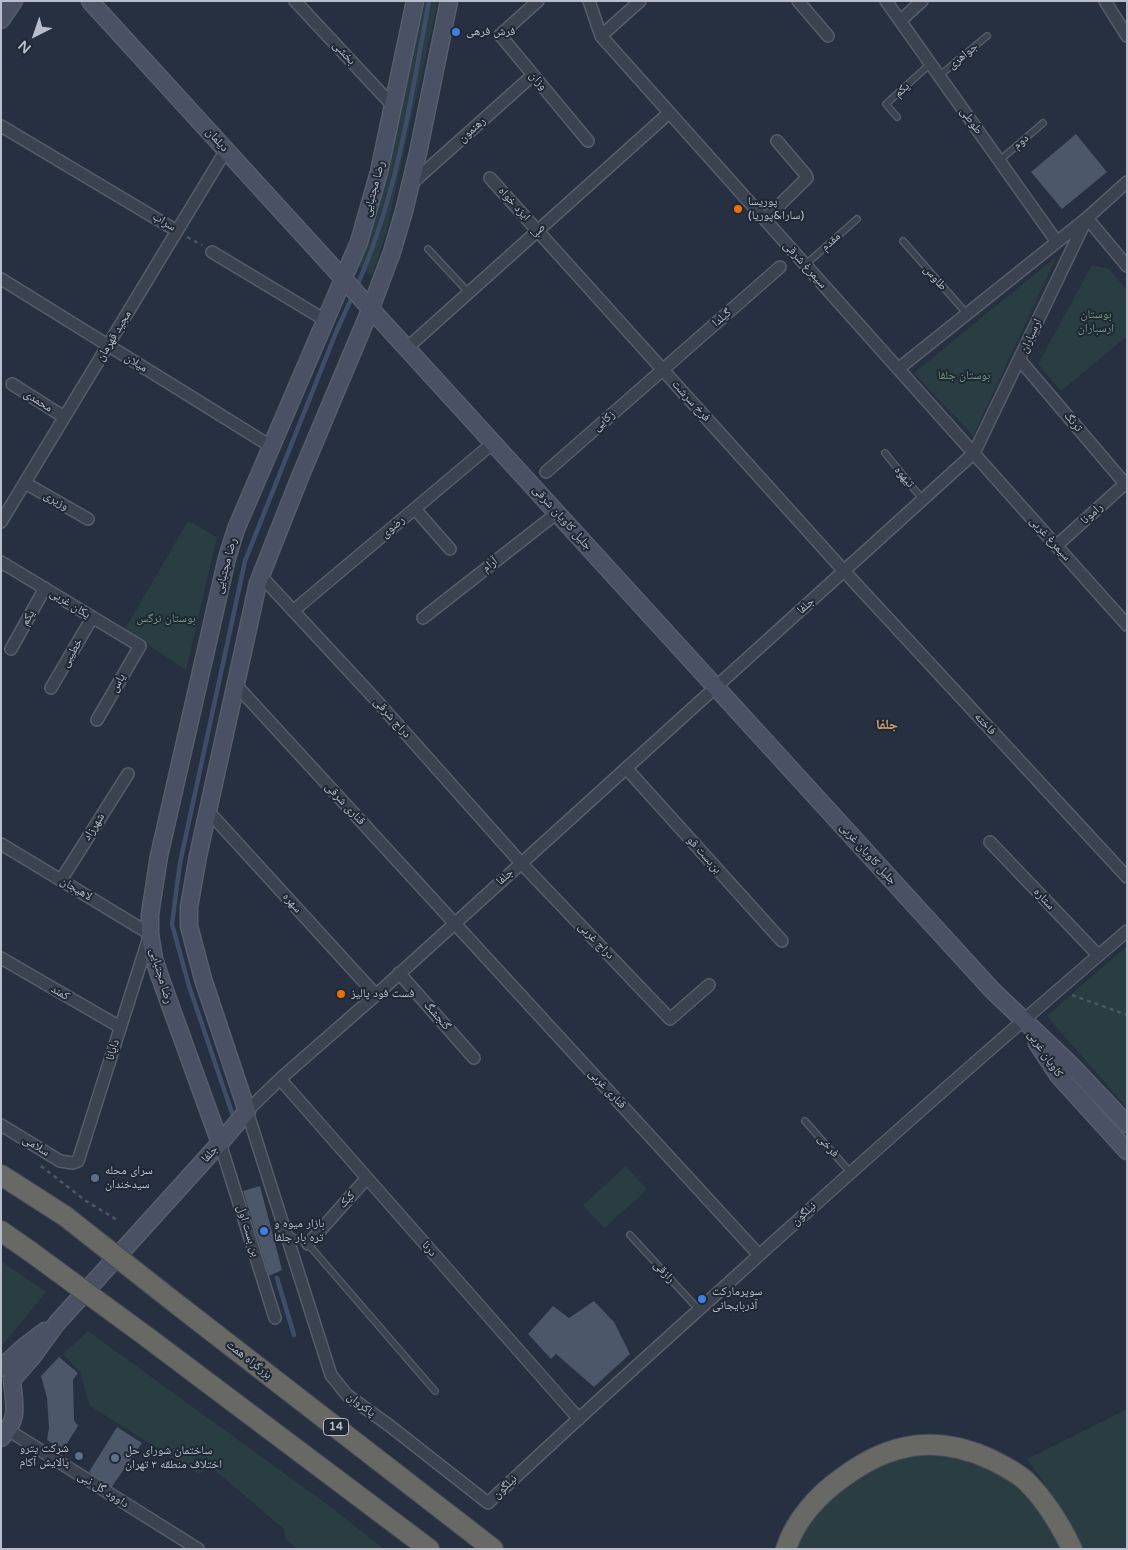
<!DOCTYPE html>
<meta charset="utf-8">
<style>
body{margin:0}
#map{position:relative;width:1128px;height:1550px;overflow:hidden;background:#273041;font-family:"Varela Round",sans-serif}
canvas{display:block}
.frame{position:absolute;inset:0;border:2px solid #b8becb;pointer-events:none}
.north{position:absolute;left:10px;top:10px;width:50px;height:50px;-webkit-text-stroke:4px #202836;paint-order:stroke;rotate:221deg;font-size:14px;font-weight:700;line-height:20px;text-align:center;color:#b8becb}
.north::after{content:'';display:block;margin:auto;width:18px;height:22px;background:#b8becb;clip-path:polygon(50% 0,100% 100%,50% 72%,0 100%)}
</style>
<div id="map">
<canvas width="1128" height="1550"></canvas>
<div class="frame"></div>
<div class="north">N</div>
</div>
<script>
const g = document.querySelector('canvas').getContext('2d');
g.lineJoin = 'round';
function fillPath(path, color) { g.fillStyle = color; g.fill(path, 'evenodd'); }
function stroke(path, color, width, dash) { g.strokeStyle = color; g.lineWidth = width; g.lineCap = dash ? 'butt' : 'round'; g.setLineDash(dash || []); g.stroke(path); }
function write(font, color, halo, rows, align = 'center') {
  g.font = font + ' "Varela Round","Noto Naskh Arabic",sans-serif'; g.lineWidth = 4; g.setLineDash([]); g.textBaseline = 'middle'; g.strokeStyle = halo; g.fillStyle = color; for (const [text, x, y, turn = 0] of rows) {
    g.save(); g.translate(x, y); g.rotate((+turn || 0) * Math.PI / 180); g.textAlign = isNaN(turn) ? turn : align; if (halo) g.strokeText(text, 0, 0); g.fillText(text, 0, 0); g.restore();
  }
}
const green = new Path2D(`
 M423,1h15l-52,232 -14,43 -15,-10z
 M1057,256l-84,180 -59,-63z
 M1092,265l17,4 18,21v46l-66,55 -23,-27z
 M188,521l29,16 -31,133 -61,-41z
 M1127,946v162l-80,-92z
 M626,1166l21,24 -43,38 -21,-23z
 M1,1261l45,31 -45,55z
 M88,1331l244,177 52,41h-86l-13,-10 -1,-10 -72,-61 -14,6 -108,-68 -10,-34 -17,-18z
 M1127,1409v140h-46l-17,-38 -37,-52z
 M917,1452l50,5 27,14 21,14 24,22 25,42h-272l24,-39 44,-38z`);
const stream = new Path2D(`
 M356,288c41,-91 55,-190 73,-287
 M232,1113l-43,-127 -17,-62 8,-61 65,-302 92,-231 16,-35
 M277,1278l17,57`);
const building = new Path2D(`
 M1076,134l31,38 -45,37 -31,-37z
 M260,1186l22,84 -13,6 -26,-85z
 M594,1301l20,21 16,32 -36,33 -38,-33 -5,5 -23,-25 25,-28 16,12z
 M59,1357l19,16 -5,7 1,40 4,6 -15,24 -16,-10 2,-13 -2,-29 -6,-22z
 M117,1427l25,16 -31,45 -22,-16z`);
const path = new Path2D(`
 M187,237l15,8
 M1072,995l55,20
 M41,1166l45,35 33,20`);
const service = new Path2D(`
 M939,76l48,-40
 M897,117l-11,-13 44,-40
 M999,161l44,-38
 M903,241l64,73
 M428,249l41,44
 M805,265l52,-46
 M885,453l38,47
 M805,1121l45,51
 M287,1234l21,10 127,147
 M630,1235l69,75`);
const minor = new Path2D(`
 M295,1l98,105
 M538,1l-38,34 88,106
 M589,1l12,35 526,589
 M798,1l30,35
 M886,1l171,241
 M1105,1l22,35
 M900,21l22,-20
 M601,36l39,-35
 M1,126l176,105
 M490,178l354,393 283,306
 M1127,182l-40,36 -113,235 -598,542 -96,84 -33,32 84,264 16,20 43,31 98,77c77,-73 156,-144 235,-215 133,-121 267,-240 404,-357
 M410,185l123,-110
 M765,219l42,-41 -1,-3 -29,-34
 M212,252l113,68
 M1,279l271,168
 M407,348l262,-235
 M1019,359l108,127
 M898,369l189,-151 40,48
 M12,384l52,33
 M546,472l234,-205
 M25,483l63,36
 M415,509l35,40
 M1,522l225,-372
 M1056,546l71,-64
 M1,562l139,84 -43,74
 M261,576l115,124 145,163 149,156 39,-34
 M293,611l200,-168
 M423,618l134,-105
 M11,649l34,-61
 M236,685l523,570
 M51,688l41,-70
 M626,768l156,173
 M208,811l168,184
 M990,842l108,113
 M1,844l149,90 -72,227 -5,2 -13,-2 -59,-36
 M61,880l67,-106
 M1,958l119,69
 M399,973l75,85
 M280,1079l299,340
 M220,1143l55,175
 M308,1244l59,-66
 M8,1430l190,119`);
const secondary = new Path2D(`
 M90,1l903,990 79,75 55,58
 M1,20l13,-19
 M1037,1043l21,32 69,76
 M220,1143l-60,-166 -6,-18 -4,-25v-20l9,-58 68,-298 9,-29 123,-287 20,-70 36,-171
 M1,1368l24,-22 20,-15
 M1,1438c19,-19 13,-34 11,-58l21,-24 24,-33 163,-180 27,-32 -44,-132 -14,-53v-19l9,-51 60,-273 42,-106 71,-169 21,-56 12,-41 14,-58 31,-152`);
const trunk = new Path2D(`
 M1,1175l64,41
 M1,1231l30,21
 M178,1305l315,244
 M147,1337l282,212
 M786,1549c9,-29 32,-54 56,-71 48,-36 95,-44 150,-18 12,6 26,13 35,22 20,20 33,42 45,67`);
const trunkBridge = new Path2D(`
 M65,1216l113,89
 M31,1252l116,85`);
const markers = [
 [456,32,5,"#3f7fe0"],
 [738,209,5,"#e8710a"],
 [341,994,5,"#e8710a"],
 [95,1178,5,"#5c6f8a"],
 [264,1231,5,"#3f7fe0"],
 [702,1299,5,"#3f7fe0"],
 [79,1456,5,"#5c6f8a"],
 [115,1458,5,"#5c6f8a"]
];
const shields = [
 [336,1427,25]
];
const shieldNames = [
 ["14",336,1427]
];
const poiNames = [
 ["فرش فرهی",466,32],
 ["پوریسا",748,202],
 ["(سارا&پوریا)",748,216],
 ["فست فود پالیز",351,994],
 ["سرای محله",105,1171],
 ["سیدخندان",105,1185],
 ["بازار میوه و",274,1224],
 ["تره بار جلفا",274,1238],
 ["سوپرمارکت",712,1292],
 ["آذربایجانی",712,1306],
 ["شرکت پترو",69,1449,"right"],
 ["پالایش آکام",69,1463,"right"],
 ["ساختمان شورای حل",125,1451],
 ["اختلاف منطقه ۳ تهران",125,1465]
];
const streetNames = [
 ["بخشی",344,53,47],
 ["جواهری",963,56,-39],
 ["وزان",538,81,50],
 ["یکم",902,90,-42],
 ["طوطی",971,121,55],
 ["رهنمون",472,130,-42],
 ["دیلمان",217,140,48],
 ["دوم",1021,142,-41],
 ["رضا مجتبایی",374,189,-75],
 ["ایزد خواه",514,204,48],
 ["سراب",164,222,31],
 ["صبا",538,231,-42],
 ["مقدم",831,242,-42],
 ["سیمرغ شرقی",805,265,48],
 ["طاوس",935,278,49],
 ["گیلدا",722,318,-41],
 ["مجید قهرمان",114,336,-59],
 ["ارسباران",1031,336,-65],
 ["میلان",136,363,32],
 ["محمدی",38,401,32],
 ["فرخ سرشت",691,401,48],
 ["زکایی",604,421,-41],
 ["ترنگ",1073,422,50],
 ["تیهوه",904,477,50],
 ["وزیری",56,501,30],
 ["رامونا",1092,514,-42],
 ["جلیل کاویان شرقی",562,518,48],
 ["رضوی",393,527,-40],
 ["سیمرغ غربی",1050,539,48],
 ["آرام",490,565,-38],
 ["رضا مجتبایی",226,566,-75],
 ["یکان غربی",70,604,32],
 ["جلفا",806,606,-42],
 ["یکم",28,618,-61],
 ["خطیبی",72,653,-59],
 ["یاس",118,683,-60],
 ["دراج شرقی",392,718,48],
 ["فاخته",985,724,47],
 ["قناری شرقی",345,804,47],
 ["شهرزاد",94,827,-58],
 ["جلیل کاویان غربی",868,854,48],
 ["بن‌بست قو",704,855,48],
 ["جلفا",505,877,-42],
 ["لاهیجان",76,889,31],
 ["ستاره",1044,899,47],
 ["سهره",292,903,48],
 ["دراج غربی",596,941,46],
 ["رضا مجتبایی",161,976,74],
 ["کمند",60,993,30],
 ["گنجشگ",437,1016,49],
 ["دایانا",113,1050,-73],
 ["کاویان غربی",1045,1054,56],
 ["قناری غربی",607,1089,47],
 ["سلامی",36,1146,32],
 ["فرخی",828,1146,49],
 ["جلفا",210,1154,-48],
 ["کبک",347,1200,-48],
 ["نیلگون",804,1214,-42],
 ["بن بست اول",248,1231,73],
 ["درنا",429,1249,49],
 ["رازقی",664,1272,48],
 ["بزرگراه همت",249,1360,38],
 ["پاکروان",361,1405,37],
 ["نیلگون",505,1487,-44],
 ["داوود گل نبی",103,1490,32]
];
const parkNames = [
 ["بوستان",1096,315],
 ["ارسباران",1096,329],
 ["بوستان جلفا",964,376],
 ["بوستان نرگس",166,619]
];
const neighbourhoodNames = [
 ["جلفا",887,725]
];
fillPath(green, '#293d42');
stroke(stream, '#3e4d69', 4.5);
fillPath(building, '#4d576a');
stroke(service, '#565e6b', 8);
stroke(minor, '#565e6b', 14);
stroke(secondary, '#565e6b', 19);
stroke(trunk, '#434b58', 22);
stroke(path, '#475a5f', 2.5, [4, 4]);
stroke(service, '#3b4351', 5.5);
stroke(minor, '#3b4351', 11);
stroke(secondary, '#4a5164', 16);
stroke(trunk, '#686865', 20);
stroke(trunkBridge, '#434b58', 22, []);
stroke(trunkBridge, '#686865', 20);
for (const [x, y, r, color] of markers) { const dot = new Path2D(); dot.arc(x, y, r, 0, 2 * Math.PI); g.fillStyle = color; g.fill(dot); stroke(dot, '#202836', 2); }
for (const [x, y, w] of shields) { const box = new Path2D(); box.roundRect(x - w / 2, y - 8.5, w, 17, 4); g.fillStyle = '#202836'; g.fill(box); stroke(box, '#b8becb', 1); }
write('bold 11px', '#b8becb', null, shieldNames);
write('12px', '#b8becb', '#202836', poiNames, 'left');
write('12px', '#b8becb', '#202836', streetNames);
write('12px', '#709b7d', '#202836', parkNames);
write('bold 14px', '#d3a06c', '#202836', neighbourhoodNames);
</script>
